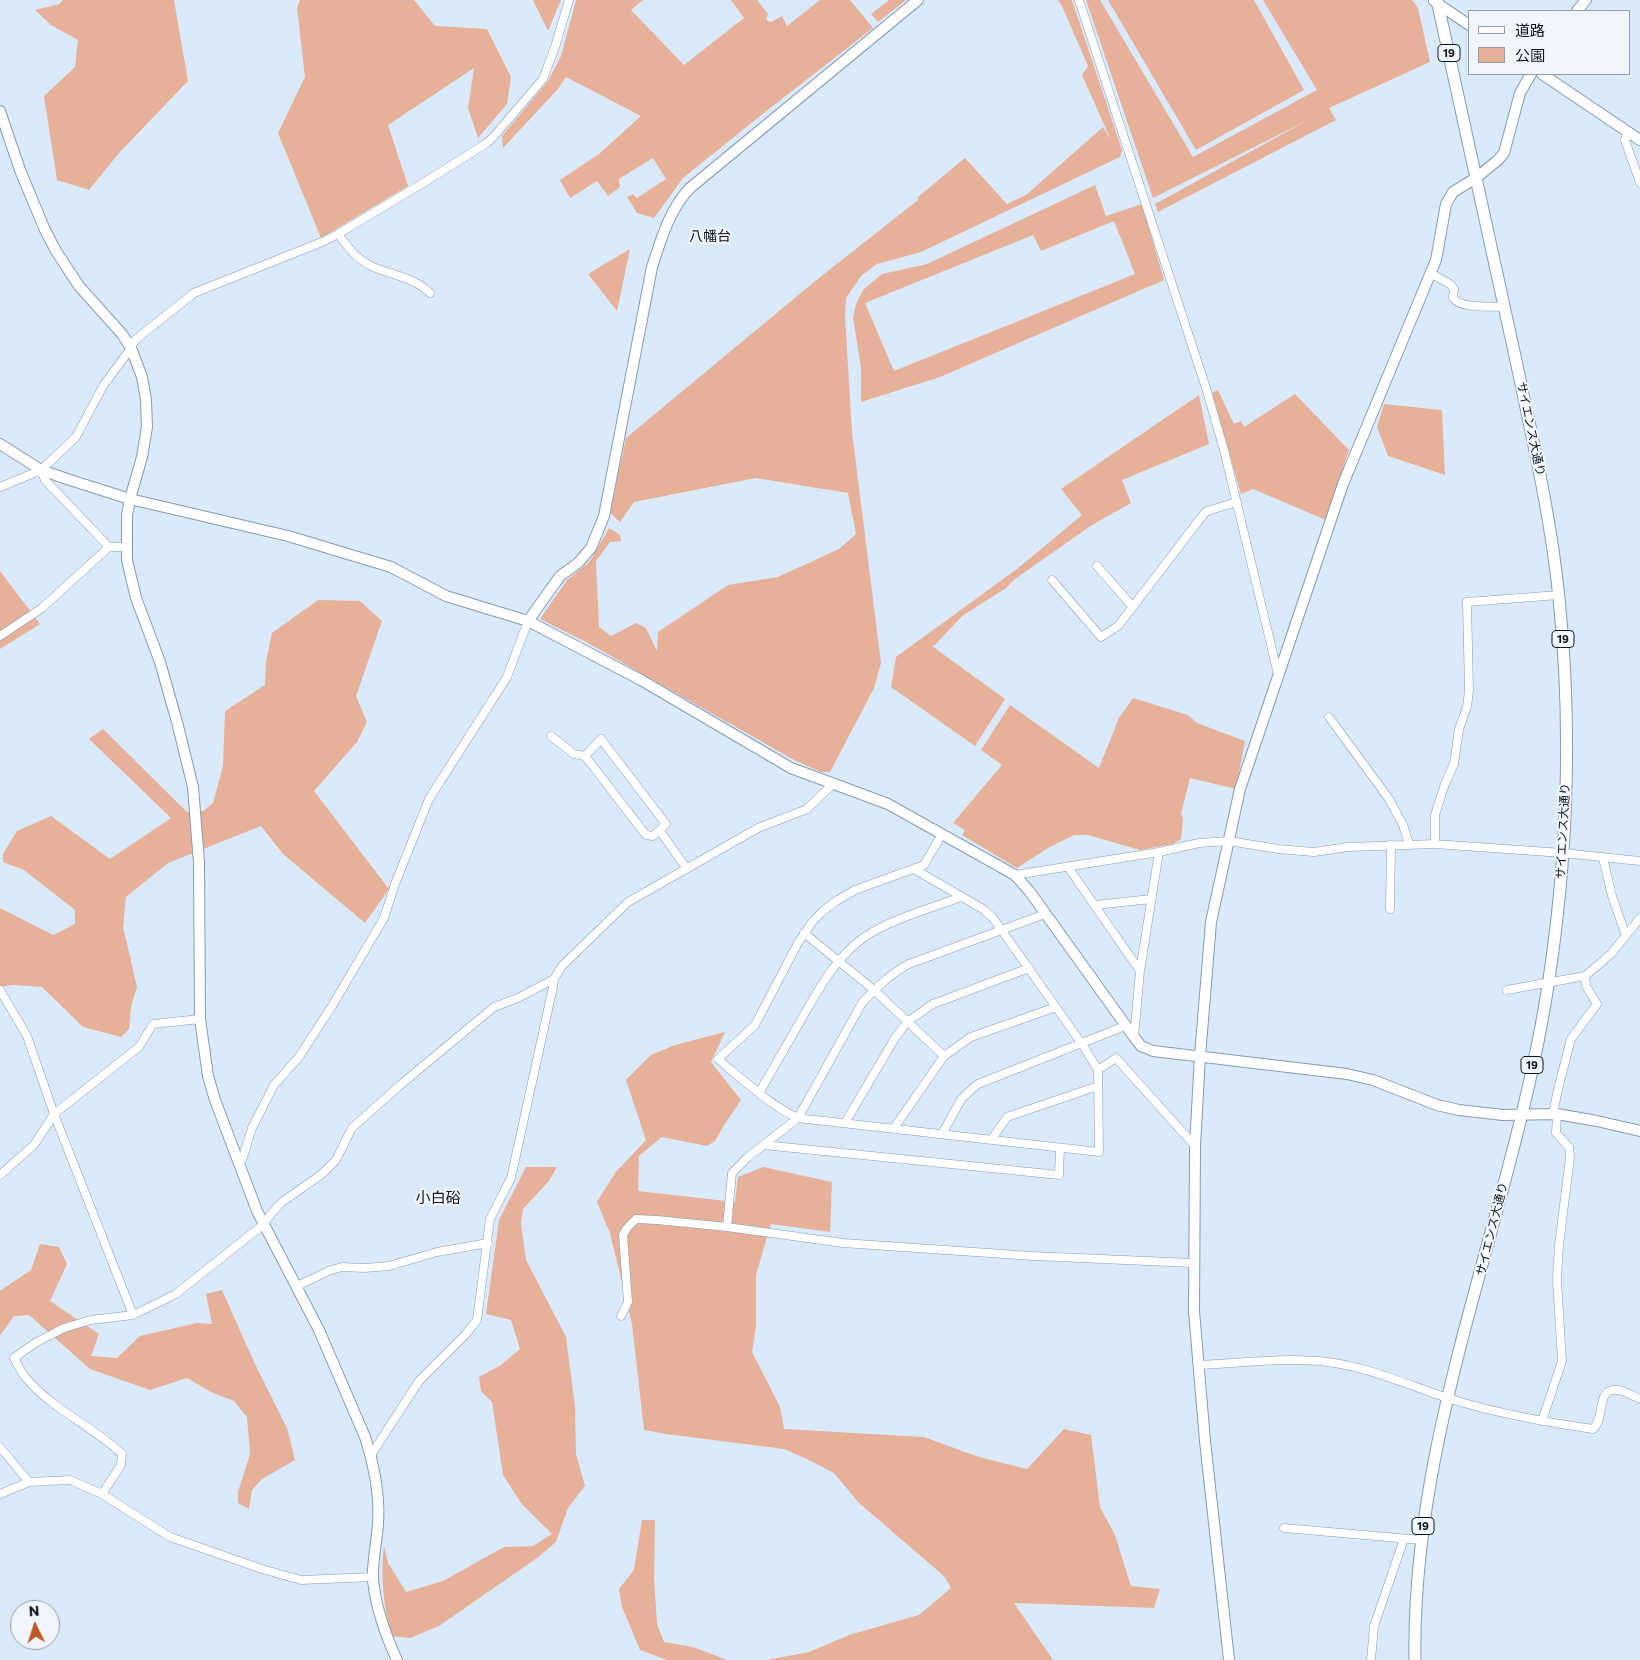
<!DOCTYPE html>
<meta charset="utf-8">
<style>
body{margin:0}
#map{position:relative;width:1640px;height:1660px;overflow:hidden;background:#dbeafb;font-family:Commissioner,"Noto Sans JP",sans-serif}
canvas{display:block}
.legend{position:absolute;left:1468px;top:10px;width:162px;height:65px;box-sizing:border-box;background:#f1f6fc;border:1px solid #959ca3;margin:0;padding:6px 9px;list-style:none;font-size:15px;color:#0b141e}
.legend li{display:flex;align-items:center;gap:10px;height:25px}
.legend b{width:25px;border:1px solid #959ca3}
.north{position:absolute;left:10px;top:1600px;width:50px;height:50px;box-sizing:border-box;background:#f1f6fc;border:1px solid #959ca3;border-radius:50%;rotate:356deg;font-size:14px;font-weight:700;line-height:20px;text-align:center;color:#0b141e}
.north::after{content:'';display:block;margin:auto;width:18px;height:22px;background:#bc5824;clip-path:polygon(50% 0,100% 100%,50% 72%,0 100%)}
</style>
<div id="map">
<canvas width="1640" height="1660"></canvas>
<ul class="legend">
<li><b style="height:6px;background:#fff"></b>道路</li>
<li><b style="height:14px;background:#e7b098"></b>公園</li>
</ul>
<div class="north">N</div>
</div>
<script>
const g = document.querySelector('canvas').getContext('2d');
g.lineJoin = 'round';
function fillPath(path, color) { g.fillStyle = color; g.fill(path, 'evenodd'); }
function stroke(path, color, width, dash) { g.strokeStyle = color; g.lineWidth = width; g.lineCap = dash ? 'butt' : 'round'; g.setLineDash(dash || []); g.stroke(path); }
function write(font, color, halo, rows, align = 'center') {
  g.font = font + ' Commissioner,"Noto Sans JP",sans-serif'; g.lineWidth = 4; g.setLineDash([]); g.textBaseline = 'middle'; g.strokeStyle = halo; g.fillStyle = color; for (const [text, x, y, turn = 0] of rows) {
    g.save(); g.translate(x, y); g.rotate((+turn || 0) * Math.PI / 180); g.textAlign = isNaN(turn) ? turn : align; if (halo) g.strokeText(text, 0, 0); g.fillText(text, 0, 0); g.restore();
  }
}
const green = new Path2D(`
 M63,0h111l14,81 -69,72 -30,37 -32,-10 -13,-84 31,-29 3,-27 -27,-15 -16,-15 24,-6z
 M300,0h114l21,26 52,3 24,48 -4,27 -29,34 -10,-30 6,-40 -86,57 20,61 -87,52 -43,-105 27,-56 -8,-69z
 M533,0h28l-13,31z
 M576,0h67l-12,10 53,55 60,-47 -13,-18h26l11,14 -2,6 5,2 11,-6 5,10 33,-26h30l23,28 -108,84 -82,66 -29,40 -17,-5 -10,-16 6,-3 4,4 29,-19 -13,-21 -34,21 1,8 -12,9 -11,-15 -27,17 -10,-18 39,-26 42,-38 -75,-39 -8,12 -55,59 -1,-12 46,-55 13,-25z
 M889,0h17l-28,22 -7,-8z
 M1058,0h14l50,150 -2,7 -199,95 -44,12 -16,12 -15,22 -1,19 7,115 29,231 -7,25 -44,84h-9l-27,-12 -206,-117 -48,-24 27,-39 20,-16 5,-6 17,-30 11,7 1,6 -11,1 -14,19 3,66 12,9 25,-13 10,5 11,23 1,-19 70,-47 50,-8 61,-28 17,-15 -8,-41 -92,-15 -122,24 -14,20 -10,-9 16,-75 188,-156 104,-82v-3l47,-39 42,46 19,-9 77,-68 8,13 -29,-65 6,-9 -26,-60z
 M1086,0h14l93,157 124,-67 -54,-90h149l6,8 12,54 -101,46 7,12 -178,92 -3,-8 155,-85 -157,79z
 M1108,0h146l50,90 -108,60z
 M1095,185l11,31 36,-12 22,76 -224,97 -79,25v-35l-8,-49 3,-14 7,-14 19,-16 45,-10zM1114,221l21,53 -241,97 -29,-68 168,-68 8,16z
 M630,249l-13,62 -29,-37z
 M1218,390l16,34 7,-3 3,6 51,-33 54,56 -23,70 -73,-31 -12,5 -29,-101z
 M1199,395l10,49 -87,36 9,23 -39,22 -77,54 -9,9 -44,28 -27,29 -3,1 73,53 -30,47 -84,-59 5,-30 121,-88 65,-54 -21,-26z
 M1384,404l58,6 3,65 -57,-19 -11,-29z
 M0,571l40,53 -40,25z
 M318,600l42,1 22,20 -26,75 11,26 -10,20 -43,49 75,98 -24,34 -82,-69 -22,-28 -93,37 -42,34 -3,30 14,60 -6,19 -2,23 -8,8 -38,-10 -41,-40 -29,-2 -13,2v-79l53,27 22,-11v-14l-51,-40 -21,-8v-8l14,-23 34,-15 59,43 61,-41 -82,-79 14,-10 84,83 16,-1 10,-8 10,-37 2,-55 40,-26 1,-24 6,-28z
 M1133,698l55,17 9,8 48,18 -9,48 -46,-11 -9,36 2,4 -2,21 -8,5 -33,6 -52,-15h-14l-26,13 -31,20 -55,-33 3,-5 -12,-7 49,-58 -21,-15 29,-45 89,63 20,-50z
 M725,1032l-14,30 30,38 -17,25 -9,16 -8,5 -45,-9 -23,19 -1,35 97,11 3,-25 25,-10 69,15 -2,50 -59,-8 -15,51v51l-4,26 28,55 4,22 140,8 55,20 48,12 37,-40 27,6 9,72 15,28 16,51 29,3 -6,19 -140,-5 39,57h-286l42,-8 40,-17 70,-20 32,-27 -7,-12 -85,-73 -25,-30 -27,-14 -23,-10 -118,-15 -22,-4 -12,-106 -22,-91 -13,-31 18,-29 31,-33 -20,-60 25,-25 24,-10z
 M526,1167h31l-8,14 -26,28 -2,14 5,37 40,77 9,69 1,48 9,32 -17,22 -12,34 -19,16 -98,68 -29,12 -19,-2c-7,-30 -11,-59 -7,-90l4,17 18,29 37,-11 61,-34 29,-1 19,-12 -31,-31 -18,-28 -11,-73 -11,-11 -2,-14 22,-12 19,-16 -9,-29 -25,-6 13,-94z
 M40,1244l19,3 8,17 -17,37 49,33 -8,22 26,2 23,-22 57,-13 15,1 -6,-30 16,-4 32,72 33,66 8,32 -33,19 -10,11 -3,19 -11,-6v-11l12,-38 -3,-37 -13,-16 -23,-9 -24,-14 -37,12 -60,-21 -61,-54 -15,1 -14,20v-45l31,-21z
 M642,1520h13l-1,57 3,47 7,18 29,5 34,13h-60l-27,-10 -18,-43 -3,-18 15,-19z`);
const street = new Path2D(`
 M1079,0l127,388 18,62 54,224
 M1628,132l-3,8 15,43
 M338,234c9,12 18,25 33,32 20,9 43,11 59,27
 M1430,273l20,11 4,5 -1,9c8,11 38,8 52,9
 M41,470l4,10 64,67
 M0,487l41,-17 35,-33 27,-51 28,-38 4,-8 59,-47 128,-51 16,-8 90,-54 59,-37 8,-8 48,-56 12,-32 14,-47
 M1097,566l36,41
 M1052,580l49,57 17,-11 85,-111 4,-4 30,-9
 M0,636l42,-28 67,-61h17
 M1329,717l60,82 14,26 6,19
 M551,736l23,18 11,2
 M601,739l65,85 -13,12 -7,-1 -61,-79z
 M660,831l27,38
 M1435,844v-29l10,-31 9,-20 5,-35 8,-22 2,-17 -2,-88 92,-7
 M1603,858l9,38 14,40
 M1068,867l72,104
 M914,869l69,40 10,9 89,126 16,26 1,82 -301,-34c-25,-10 -58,-41 -80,-59l37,-34 43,-82 15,-22 10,-10 13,-10 19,-11 69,-25 18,-31
 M1015,875l144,-23 40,-9 30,-2 49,8 36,3 34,-5 87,-3 128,9 77,8
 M1095,905l56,-6
 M1390,909l1,-64
 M804,933l70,57 70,66
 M0,990l27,46 27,78 79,201
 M1507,990l78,-14
 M1134,1037l6,-66 19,-119
 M1098,1070l18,-12 79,88
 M759,1093c14,-24 28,-49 42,-73 18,-31 34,-63 65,-84 28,-18 63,-27 95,-39
 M1553,1114l5,-25 13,-50 26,-35 -11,-18 -1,-10 26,-22 29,-36
 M845,1123l50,-85 12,-16 26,-18 96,-36
 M894,1128l50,-72 27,-19 85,-30
 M942,1134l20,-36 16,-14 147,-58
 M992,1139l15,-22 91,-31
 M764,1145l295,30 1,-27
 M239,1165l4,-8 9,-29 22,-43 25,-28 33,-51 52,-88 11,-34 34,-85 78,-122 21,-56
 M0,1175l34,-30 20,-31 85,-67 14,-23 47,-5
 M727,1227l5,-54 16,-16 50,-39 64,-115c14,-15 28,-29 47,-39l136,-50
 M297,1286l34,-16 11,-3 23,1 24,-2 48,-14 51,-9
 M621,1316l7,-14 -5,-67 4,-7 9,-9 21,1 70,7 116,16 190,13 160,7
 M1198,1365c42,-2 87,-8 129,-3 42,5 81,23 120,36 48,15 97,24 146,31 13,-11 2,-42 25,-39 7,1 15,6 22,9
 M1542,1421l20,-60 -5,-81 2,-35 11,-88 -1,-10 -13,-14 1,-19
 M0,1447l29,35
 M371,1455l48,-74 46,-46 12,-15 13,-101 21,-41 42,-191 1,-8
 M0,1494l29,-12 41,-2 32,14 68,43 92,32 39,11 72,-3
 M102,1494l19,-29 1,-11c-29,-28 -69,-44 -96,-76 -5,-6 -8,-13 -12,-20l21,-15 29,-15 27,-8 42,-5 43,-21 88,-70 7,-10 11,-12 40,-28 14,-14 16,-32 47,-42 95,-79 24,-9 36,-19 8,-13 66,-64 130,-74 49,-19 27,-26
 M1284,1528l137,12
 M1371,1660l3,-34 30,-87`);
const secondary = new Path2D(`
 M1434,1l35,24
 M1577,11l9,-11
 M1542,74l98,66
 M0,111l20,59 25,60 11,21 23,35 43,48 9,14 11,29 4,23 1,27 -5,30 -12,42 -3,16v45l9,38 24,64 17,60 16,65 6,76 1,156 8,57 7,24 42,111 62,119 46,107c9,28 15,57 13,86 -1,19 -6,38 -5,57 3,29 12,54 24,80
 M0,444l41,26 29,10 60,19 158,37 103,31 55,29 82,25 113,59 150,88 97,36 127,71 15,17 104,145 7,9 12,5 194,23 26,6 64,25 22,5 44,5 54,-1 40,7 43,10
 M528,621l32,-45 18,-13 13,-15 13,-32 48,-249c9,-27 17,-57 38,-79l228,-188
 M1229,1660l-24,-219 -11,-130 1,-165 5,-90 11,-134 29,-133 103,-305 93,-224 10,-56 7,-12 23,-14 22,-18 6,-7 16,-60 11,-19`);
const primary = new Path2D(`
 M1415,1660c-4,-234 100,-452 134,-681 19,-126 23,-254 10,-381 -8,-81 -27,-161 -44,-242 -25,-119 -53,-237 -78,-356`);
const shields = [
 [1449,53,22],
 [1563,639,22],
 [1532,1065,22],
 [1423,1526,22]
];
const shieldNames = [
 ["19",1449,53],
 ["19",1563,639],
 ["19",1532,1065],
 ["19",1423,1526]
];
const streetNames = [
 ["サイエンス大通り",1531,429,78],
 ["サイエンス大通り",1563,831,-87],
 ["サイエンス大通り",1492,1229,-76]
];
const neighbourhoodNames = [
 ["八幡台",710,236]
];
const quarterNames = [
 ["小白硲",438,1198]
];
fillPath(green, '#e7b098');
stroke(street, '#839bb5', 9);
stroke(secondary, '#839bb5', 12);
stroke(primary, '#839bb5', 13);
stroke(street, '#fff', 8);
stroke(secondary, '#fff', 10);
stroke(primary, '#fff', 11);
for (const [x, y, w] of shields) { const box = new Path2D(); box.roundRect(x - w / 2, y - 8.5, w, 17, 4); g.fillStyle = '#f1f6fc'; g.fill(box); stroke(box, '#0b141e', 1); }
write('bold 11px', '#0b141e', null, shieldNames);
write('12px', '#0b141e', '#f1f6fc', streetNames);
write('14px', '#0b141e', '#f1f6fc', neighbourhoodNames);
write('15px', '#0b141e', '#f1f6fc', quarterNames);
</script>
